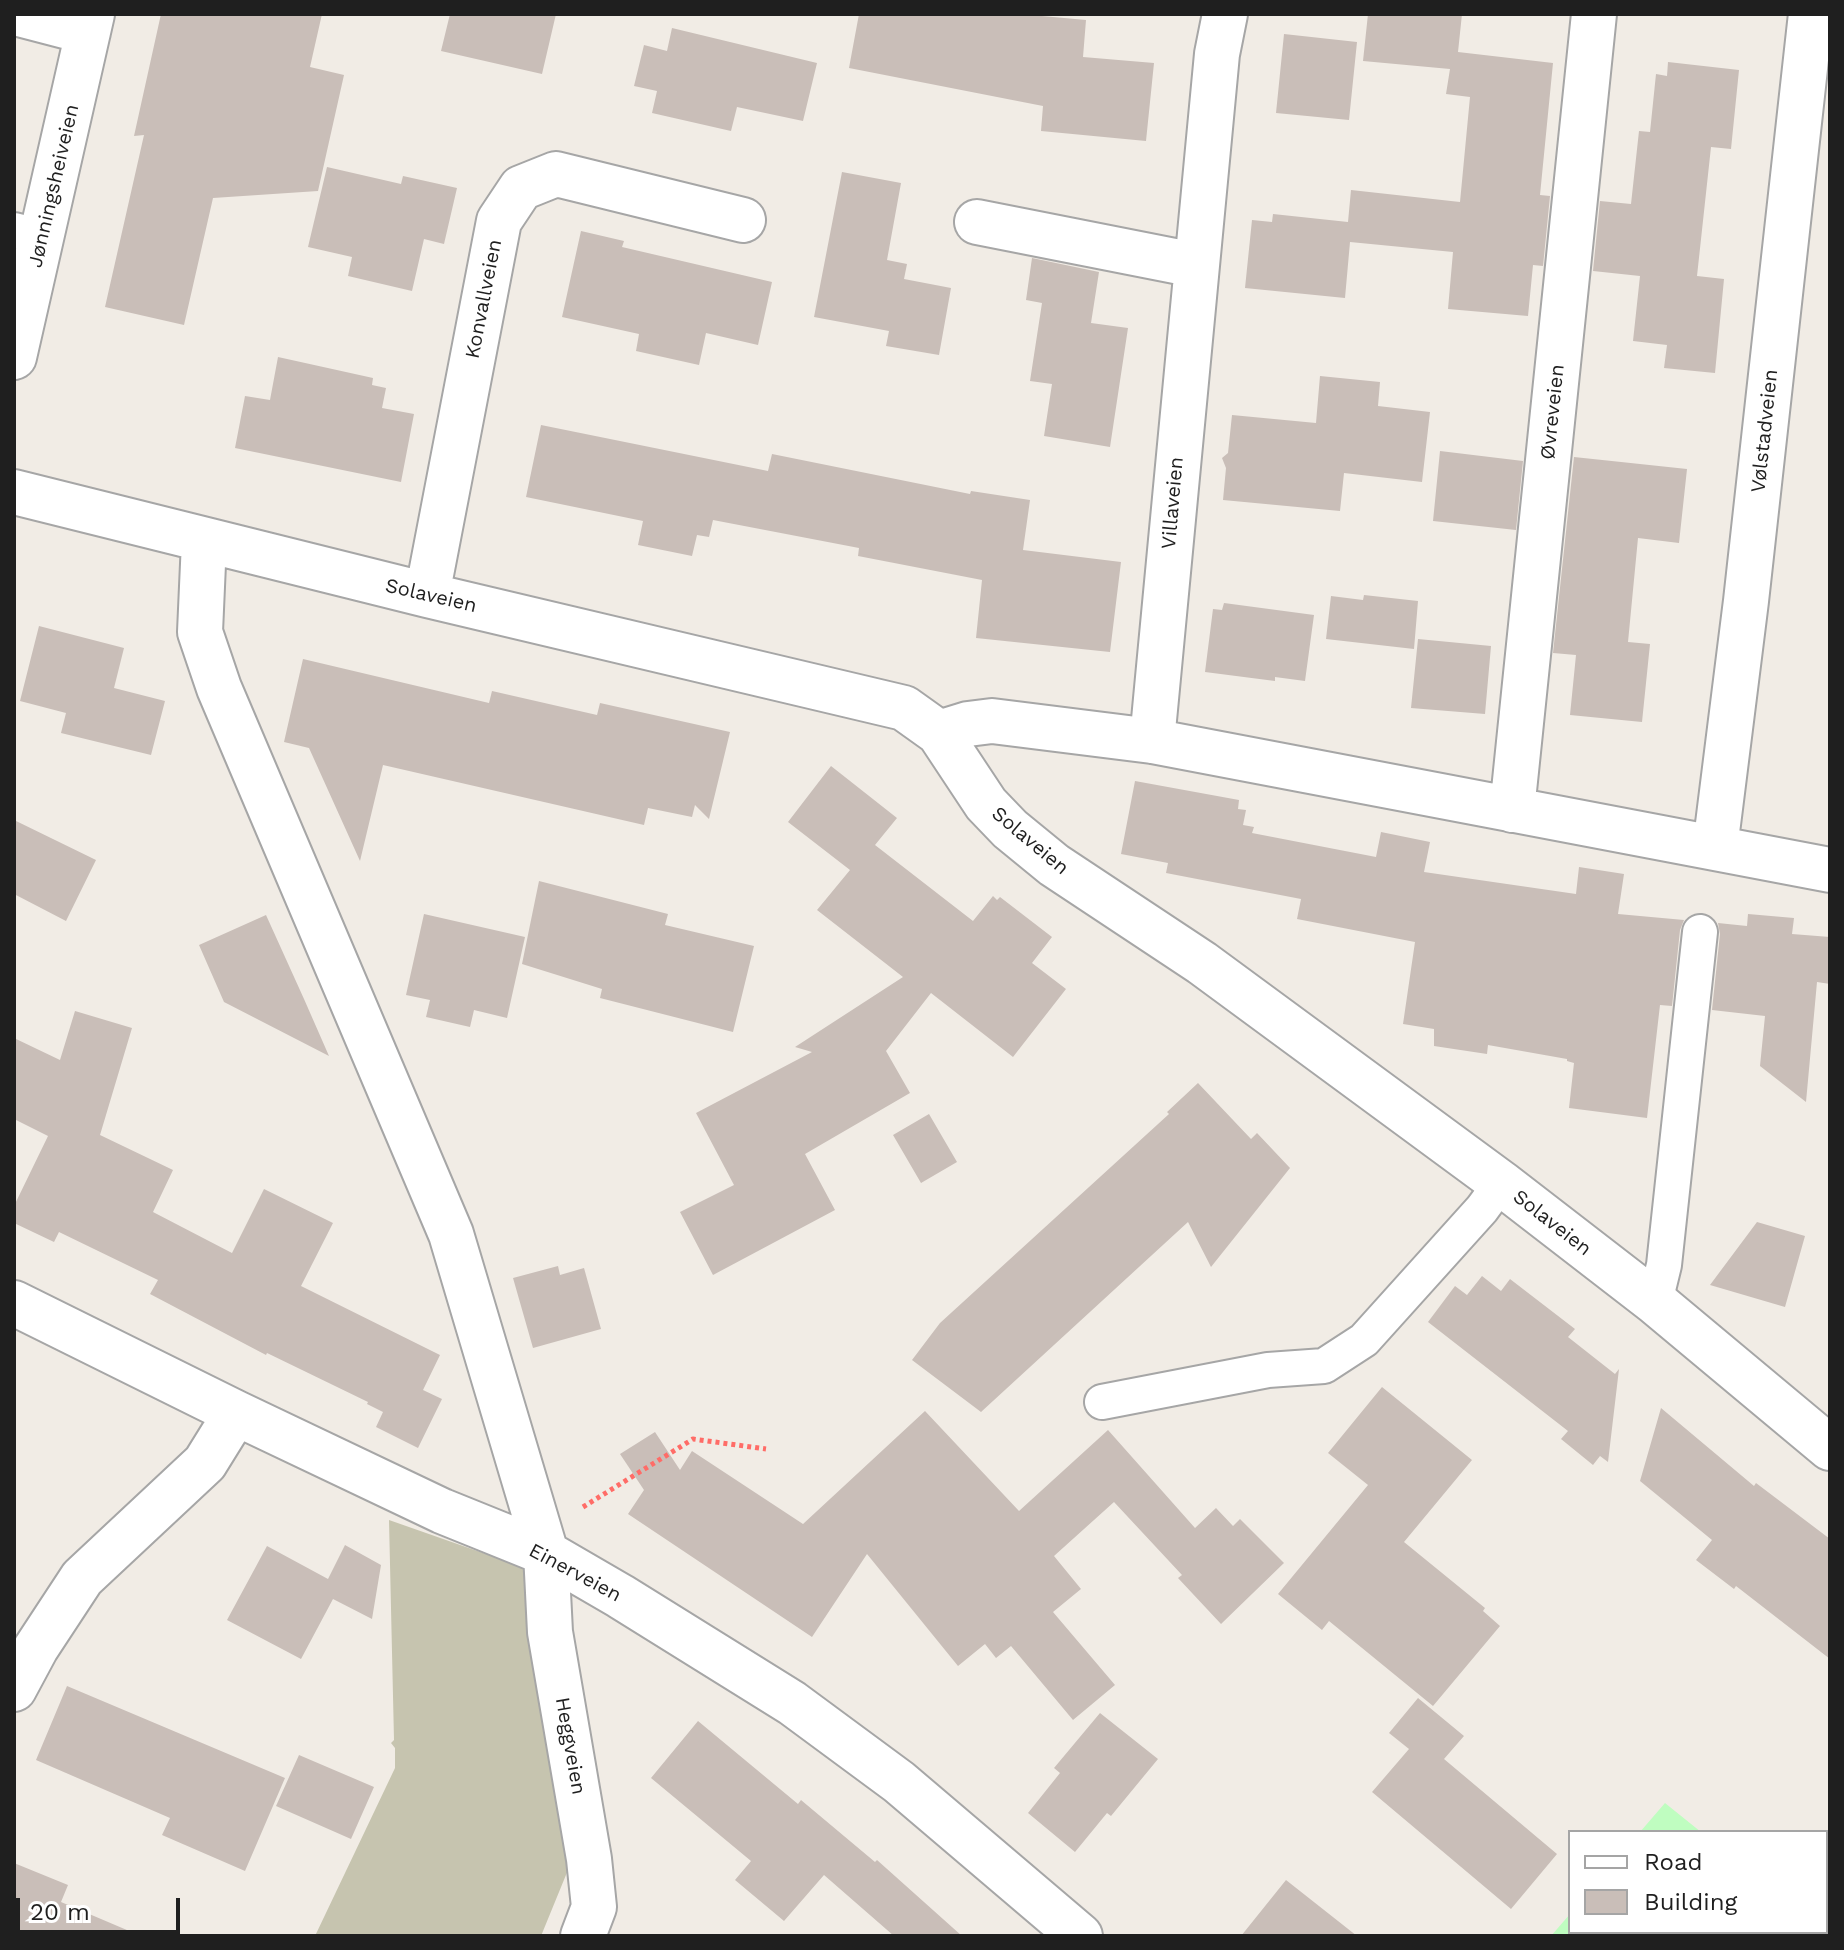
<!DOCTYPE html>
<meta charset="utf-8">
<style>
body{margin:0}
#map{position:relative;width:1844px;height:1950px;overflow:hidden;background:#f1ece5;font-family:"Work Sans",sans-serif}
canvas{display:block}
.frame{position:absolute;inset:0;border:16px solid #1f1f1f;pointer-events:none}
.legend{position:absolute;left:1568px;top:1830px;width:260px;height:104px;box-sizing:border-box;background:#fff;border:2px solid #a5a5a5;margin:0;padding:10px 14px;list-style:none;font-size:24px;color:#1f1f1f}
.legend li{display:flex;align-items:center;gap:16px;height:40px}
.legend b{width:40px;border:2px solid #a5a5a5}
.scale{position:absolute;left:16px;top:1898px;width:164px;height:36px;box-sizing:border-box;border:4px solid #1f1f1f;border-top:0;padding-left:10px;font-size:24px;line-height:28px;white-space:nowrap;color:#1f1f1f;-webkit-text-stroke:6px #fff;paint-order:stroke}
</style>
<div id="map">
<canvas width="1844" height="1950"></canvas>
<div class="frame"></div>
<ul class="legend">
<li><b style="height:10px;background:#fff"></b>Road</li>
<li><b style="height:22px;background:#c9beb8"></b>Building</li>
</ul>
<div class="scale">20 m</div>
</div>
<script>
const g = document.querySelector('canvas').getContext('2d');
g.lineJoin = 'round';
function fillPath(path, color) { g.fillStyle = color; g.fill(path, 'evenodd'); }
function stroke(path, color, width, dash) { g.strokeStyle = color; g.lineWidth = width; g.lineCap = dash ? 'butt' : 'round'; g.setLineDash(dash || []); g.stroke(path); }
function write(font, color, halo, rows, align = 'center') {
  g.font = font + ' "Work Sans",sans-serif'; g.lineWidth = 8; g.setLineDash([]); g.textBaseline = 'middle'; g.strokeStyle = halo; g.fillStyle = color; for (const [text, x, y, turn = 0] of rows) {
    g.save(); g.translate(x, y); g.rotate((+turn || 0) * Math.PI / 180); g.textAlign = isNaN(turn) ? turn : align; if (halo) g.strokeText(text, 0, 0); g.fillText(text, 0, 0); g.restore();
  }
}
const construction = new Path2D(`
 M389,1520l151,53 28,297 -27,66h-226l80,-168v-20l-4,-5 3,-3z`);
const park = new Path2D(`
 M1665,1803l36,29h-61z
 M1570,1914v18h236l-3,4h-252z`);
const building = new Path2D(`
 M161,14h161l-12,53 34,8 -26,116 -105,7 -29,127 -79,-18 39,-172 -10,1z
 M450,14h106l-14,60 -101,-23z
 M859,14h161l66,6 -3,37 71,6 -8,78 -105,-10 2,-25 -194,-38z
 M1368,14h94l-4,38 95,11 -13,132 10,1 -7,70 -10,-1 -5,51 -80,-7 5,-57 -103,-10 -5,56 -100,-10 7,-68 20,2 1,-8 75,8 3,-32 109,12 10,-105 -24,-3 4,-25 -87,-8z
 M672,28l145,35 -14,58 -66,-14 -6,24 -79,-18 5,-22 -23,-5 10,-41 23,6z
 M1284,34l73,8 -8,78 -73,-7z
 M1668,62l71,8 -8,79 -20,-2 -14,129 27,3 -9,94 -51,-5 3,-23 -34,-4 7,-65 -47,-5 7,-70 31,3 8,-73 11,1 6,-58 11,2z
 M327,167l74,17 2,-8 54,12 -13,56 -20,-5 -12,52 -64,-15 4,-19 -44,-10z
 M842,172l59,11 -14,77 20,4 -3,15 47,9 -12,67 -53,-9 3,-15 -75,-14z
 M581,231l43,10 -2,6 150,35 -14,63 -52,-12 -7,32 -63,-14 3,-17 -77,-17z
 M1032,258l67,14 -8,51 37,5 -18,119 -66,-11 8,-52 -22,-3 12,-78 -16,-3z
 M278,357l95,21 -1,7 14,3 -4,20 32,6 -13,68 -166,-34 10,-52 25,4z
 M1320,376l60,6 -2,24 52,6 -8,70 -78,-9 -4,38 -117,-11 3,-32 -4,-10 6,-5 4,-38 84,8z
 M541,425l227,46 4,-17 198,40 1,-3 59,9 -7,50 98,12 -11,90 -134,-14 6,-58 -124,-24 1,-8 -146,-28 -4,17 -12,-2 -5,21 -54,-11 5,-24 -117,-24z
 M1440,451l83,10 -7,69 -83,-9z
 M1574,457l113,12 -8,74 -41,-5 -10,104 22,2 -8,78 -72,-7 6,-60 -23,-2z
 M1364,595l54,6 -4,48 -88,-10 5,-43 32,4z
 M1224,603l90,12 -9,66 -30,-4v4l-70,-9 8,-63 9,1z
 M39,626l85,22 -10,40 51,13 -14,54 -90,-22 5,-20 -46,-12z
 M1418,639l73,7 -6,68 -74,-6z
 M303,659l186,44 3,-12 105,24 3,-12 130,29 -21,87 -14,-14 -3,12 -44,-9 -4,17 -261,-60 -23,96 -51,-113 -25,-6z
 M831,766l66,52 -22,27 98,76 20,-25 4,4 3,-3 52,40 -20,26 34,26 -53,68 -82,-64 -45,58 24,42 -105,61 30,56 -122,65 -33,-63 54,-27 -38,-72 116,-61 -17,-5 108,-70 -86,-67 33,-40 -62,-48z
 M1135,781l104,19 -1,9 8,1 -3,15 11,2 -2,6 124,24 5,-25 49,10 -6,30 152,22 3,-27 45,7 -6,40 66,6 -4,10 -8,76 -12,-1 -13,113 -78,-10 5,-45 -7,-2v-2l-79,-14 -1,9 -53,-8v-17l-31,-5 12,-82 -118,-23 4,-20 -135,-26 2,-10 -47,-9z
 M14,820l82,40 -30,61 -52,-27z
 M539,881l129,33 -3,11 89,21 -21,86 -133,-34 2,-9 -80,-25z
 M424,914l101,23 -18,81 -33,-8 -4,17 -44,-10 4,-17 -24,-5z
 M1748,914l46,4 -2,16 38,3v47l-13,-2 -11,120 -46,-36 5,-50 -53,-6 8,-76 -2,-11 29,3z
 M266,915l38,84 25,57 -105,-54 -25,-57z
 M75,1011l57,17 -32,107 73,35 -20,42 79,41 32,-64 69,34 -32,63 139,69 -17,35 19,9 -24,49 -42,-21 7,-15 -16,-8 1,-2 -101,-49 -1,2 -116,-61 8,-14 -99,-48 -5,10 -40,-19v-17l34,-70 -34,-17v-81l46,22z
 M1198,1083l53,56 6,-6 33,35 -79,99 -23,-45 -207,190 -69,-52 28,-37 229,-209 -2,-2z
 M929,1114l28,48 -36,21 -28,-48z
 M1757,1222l48,14 -20,71 -75,-22z
 M558,1266l2,9 24,-7 17,61 -68,19 -20,-70z
 M1482,1276l19,15 9,-12 65,50 -7,8 47,37 4,-5 -11,93 -8,-6 -7,9 -32,-26 7,-8 -140,-109 27,-36 12,9z
 M1382,1387l90,73 -68,82 81,66 -2,3 17,15 -67,80 -104,-85 -7,9 -44,-36 90,-109 -40,-32z
 M1661,1408l93,78 2,-3 74,56v120l-94,-73 -2,3 -38,-29 16,-20 -72,-59z
 M925,1411l94,100 89,-81 87,98 21,-20 17,18 7,-7 44,44 -63,61 -43,-46 4,-3 -68,-73 -60,54 27,33 -28,23 62,73 -42,35 -62,-74 -15,12 -11,-14 -27,22 -91,-112 -55,83 -184,-123 16,-24 -24,-36 35,-22 25,38 12,-19 111,73z
 M345,1545l36,20 -9,54 -39,-20 -32,60 -74,-39 40,-74 61,33z
 M67,1686l218,92 -40,93 -83,-36 8,-17 -134,-58z
 M1418,1698l46,38 -20,23 113,95 -46,55 -139,-117 37,-43 -20,-16z
 M1100,1713l58,46 -47,57 -4,-3 -32,39 -47,-39 32,-40 -6,-5z
 M698,1721l100,83 3,-4 74,62 2,-2 85,76h-68l-70,-61 -40,46 -49,-41 16,-19 -100,-83z
 M299,1755l75,32 -23,52 -75,-33z
 M14,1863l54,22 -7,17 80,34h-127z
 M1286,1880l71,56h-116z`);
const path = new Path2D(`
 M583,1507l110,-68 73,10
 M1604,1936l2,-4
 M1716,1936l1,-4`);
const service = new Path2D(`
 M14,230l28,7
 M1655,1302l9,-37 36,-333
 M1102,1402l166,-32 56,-4 40,-26 118,-131 19,-26`);
const minor = new Path2D(`
 M19,14l69,18
 M977,222l218,43
 M14,357l78,-343
 M14,492l413,103 477,113 35,25 47,71 24,25 44,36 148,98 299,220 154,119 175,146
 M204,541l-4,91 19,56 232,546 95,319 4,79 39,227 5,48 -11,29
 M427,595l72,-374 22,-33 35,-14 187,46
 M939,733l29,-9 24,-3 160,20 678,129
 M1152,741l65,-687 8,-40
 M1512,810l82,-796
 M1715,848l31,-247 65,-587
 M14,1303l222,110 206,98 104,42 74,43 172,107 107,79 181,154
 M14,1689l22,-41 46,-70 123,-115 31,-50`);
const streetNames = [
 ["Jønningsheiveien",54,186,-77],
 ["Konvallveien",484,299,-79],
 ["Øvreveien",1553,412,-84],
 ["Vølstadveien",1765,431,-84],
 ["Villaveien",1173,503,-85],
 ["Solaveien",431,596,13],
 ["Solaveien",1030,841,40],
 ["Solaveien",1552,1223,38],
 ["Einerveien",575,1573,28],
 ["Heggveien",570,1746,80]
];
fillPath(construction, '#c6c4af');
fillPath(park, '#bffdc0');
fillPath(building, '#c9beb8');
stroke(service, '#a6a6a6', 38);
stroke(minor, '#a6a6a6', 48);
stroke(path, '#ff6c67', 5, [4, 4]);
stroke(service, '#fff', 34);
stroke(minor, '#fff', 44);
write('20px', '#1f1f1f', '#fff', streetNames);
</script>
